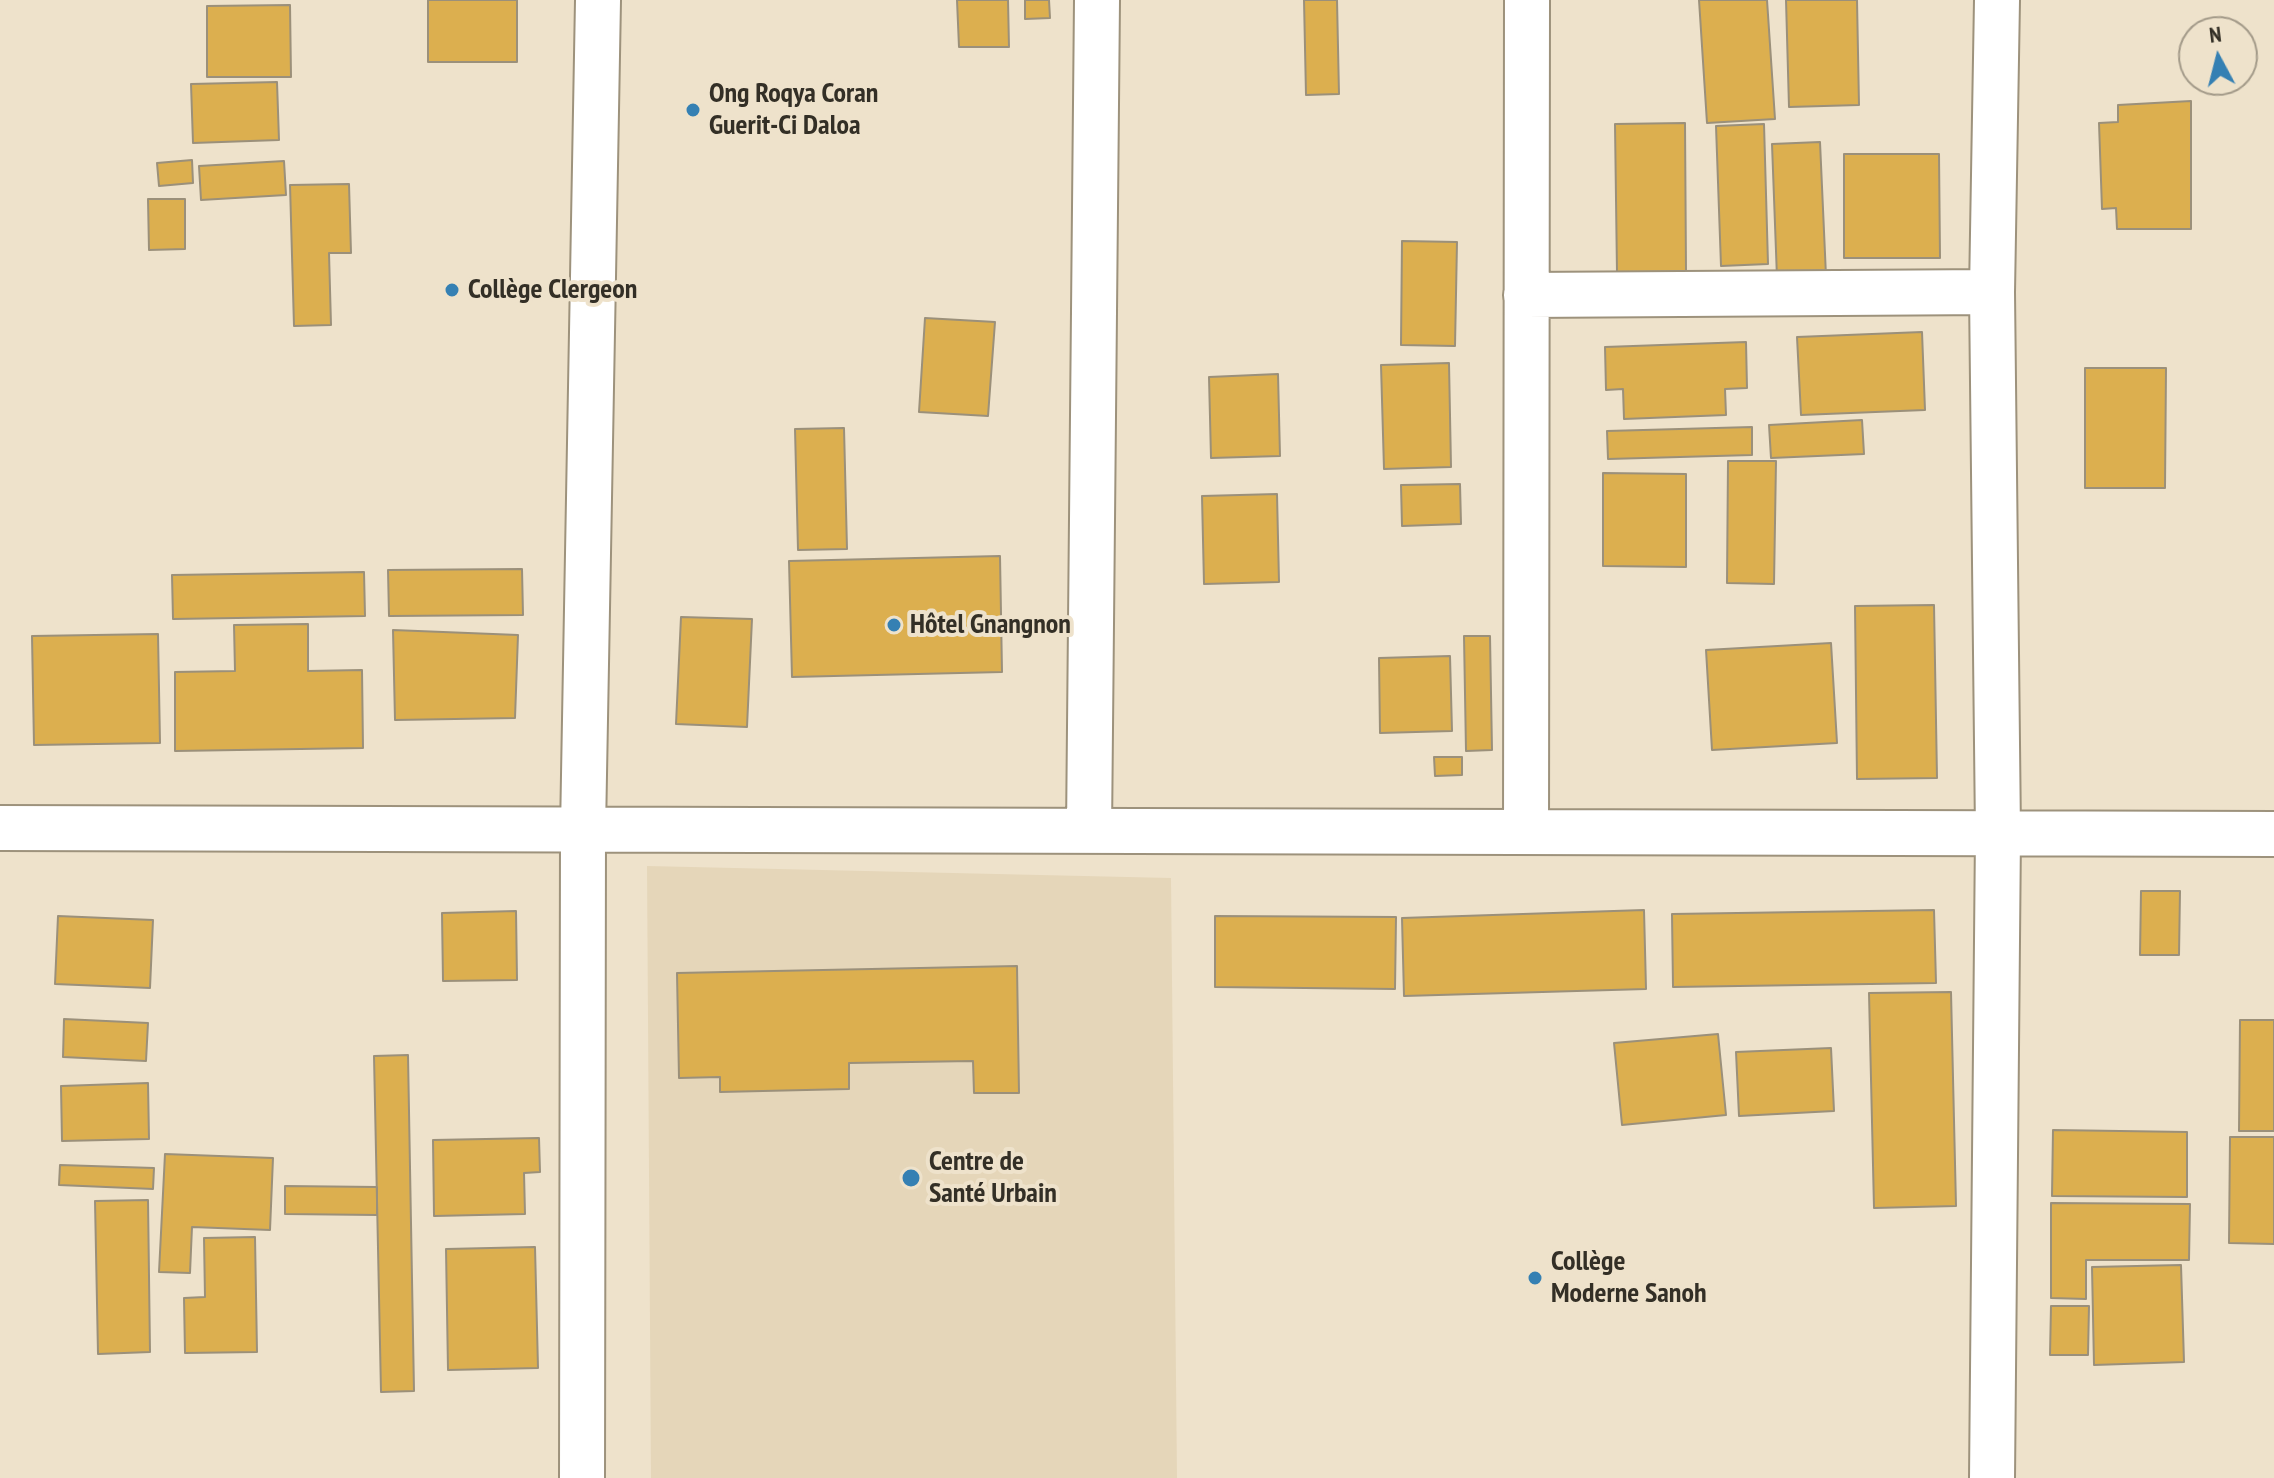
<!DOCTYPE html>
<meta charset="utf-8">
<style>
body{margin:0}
#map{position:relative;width:2274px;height:1478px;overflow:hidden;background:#eee2cb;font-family:"PT Sans Narrow",sans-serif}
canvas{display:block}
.north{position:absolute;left:2178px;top:16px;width:80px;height:80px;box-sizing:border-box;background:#eee2cb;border:2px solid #a39a89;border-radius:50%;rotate:353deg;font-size:22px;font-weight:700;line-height:32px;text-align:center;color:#332f26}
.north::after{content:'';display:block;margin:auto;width:28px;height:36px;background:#3580b3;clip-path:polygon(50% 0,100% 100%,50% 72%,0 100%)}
</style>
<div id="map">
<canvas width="2274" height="1478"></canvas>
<div class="north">N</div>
</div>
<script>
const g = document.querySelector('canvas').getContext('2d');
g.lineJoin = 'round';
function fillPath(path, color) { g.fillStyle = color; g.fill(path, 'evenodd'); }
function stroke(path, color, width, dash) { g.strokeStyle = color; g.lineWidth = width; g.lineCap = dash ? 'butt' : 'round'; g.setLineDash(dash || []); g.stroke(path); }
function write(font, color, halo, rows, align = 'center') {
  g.font = font + ' "PT Sans Narrow",sans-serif'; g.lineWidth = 8; g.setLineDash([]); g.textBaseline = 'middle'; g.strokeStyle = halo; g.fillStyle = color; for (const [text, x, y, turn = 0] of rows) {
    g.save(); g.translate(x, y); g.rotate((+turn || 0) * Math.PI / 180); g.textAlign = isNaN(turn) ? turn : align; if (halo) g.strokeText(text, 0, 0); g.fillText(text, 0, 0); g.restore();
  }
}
const built = new Path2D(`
 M647,866l524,12 6,600h-526z`);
const building = new Path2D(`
 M428,0h89v62h-89z
 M957,0h51l1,47h-50z
 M1025,0h24l1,18 -25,1z
 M1304,0h33l2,94 -33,1z
 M1699,0h68l8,119 -68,4z
 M1786,0h71l2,105 -70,2z
 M290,5l1,72h-84v-71z
 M277,82l2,58 -86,3 -2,-59z
 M2191,101v128h-74l-1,-21 -14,1 -3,-86 19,-1v-17z
 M1685,123l1,149 -69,1 -2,-149z
 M1764,124l4,140 -47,2 -5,-140z
 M1820,142l6,134 -49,2 -5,-134z
 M1844,154h95l1,104h-96z
 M192,160l1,23 -34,3 -2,-23z
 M284,161l2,34 -85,5 -2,-34z
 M349,184l2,69h-22l2,72 -37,1 -4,-141z
 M148,199h37v50l-36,1z
 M1402,241l55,1 -2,104 -54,-1z
 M925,318l70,4 -7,94 -69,-4z
 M1922,332l3,78 -124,5 -4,-78z
 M1746,342l1,46 -22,1 1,26 -102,4 -1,-30 -17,1 -1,-43z
 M1449,363l2,104 -67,2 -3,-104z
 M2085,368h81l-1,120h-80z
 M1278,374l2,82 -69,2 -2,-81z
 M1862,420l2,34 -93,4 -2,-33z
 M1752,427v28l-144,4 -1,-28z
 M844,428l3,121 -49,1 -3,-121z
 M1728,461h48l-2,123 -47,-1z
 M1603,473l83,1v93l-83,-1z
 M1460,484l1,40 -59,2 -1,-41z
 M1277,494l2,88 -75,2 -2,-88z
 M1000,556l2,116 -210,5 -3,-116z
 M522,569l1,46 -134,1 -1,-46z
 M364,572l1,44 -192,3 -1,-44z
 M1934,605l3,173 -80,1 -2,-173z
 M681,617l71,2 -5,108 -71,-3z
 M308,624v47l54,-1 1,78 -188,3v-79l60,-1 -1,-46z
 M393,630l125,5 -3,83 -120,2z
 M158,634l2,109 -126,2 -2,-109z
 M1464,636h26l2,114 -26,1z
 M1831,643l6,100 -125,7 -6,-100z
 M1450,656l2,75 -72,2 -1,-75z
 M1434,757h28v18l-27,1z
 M2141,891h39l-1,64h-39z
 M1644,910l2,79 -242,7 -2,-78z
 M1934,910l2,73 -263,4 -1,-73z
 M516,911l1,69 -74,1 -1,-68z
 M58,916l95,4 -3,68 -95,-4z
 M1215,916l181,1 -1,72 -180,-2z
 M1017,966l2,127h-45l-1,-32 -124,2v26l-129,3v-15l-41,1 -2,-105z
 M1951,992l5,214 -82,2 -5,-215z
 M64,1019l84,4 -2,38 -83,-4z
 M2240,1020h34v111h-35z
 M1718,1034l8,81 -104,10 -8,-82z
 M1831,1048l3,63 -95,5 -3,-64z
 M408,1055l6,336 -33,1 -7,-336z
 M148,1083l1,56 -87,2 -1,-55z
 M2053,1130l134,2v65l-135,-1z
 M2230,1137h44v107l-45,-1z
 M539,1138l1,34 -16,1 1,41 -91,2 -1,-76z
 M165,1154l108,4 -3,72 -78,-3 -2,46 -31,-1z
 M60,1165l94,3 -1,21 -94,-4z
 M285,1186l92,1v28l-92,-1z
 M148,1200l2,152 -52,2 -3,-153z
 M2051,1203l139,1 -1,56h-103v39l-35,-1z
 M255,1237l2,115 -72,1 -1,-55 21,-1 -1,-59z
 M535,1247l3,121 -90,2 -2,-121z
 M2181,1265l3,97 -90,3 -2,-98z
 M2051,1306h38l-1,49h-38z`);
const minor = new Path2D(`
 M1526,295l466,-3
 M0,828l2274,6
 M1089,831l8,-831
 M1526,832l1,-832
 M582,1478l1,-648 15,-830
 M1992,1478l6,-645 -6,-541 5,-292`);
const markers = [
 [693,110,8,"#3580b3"],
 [452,290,8,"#3580b3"],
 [894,625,8,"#3580b3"],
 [911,1178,10,"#3580b3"],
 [1535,1278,8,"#3580b3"]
];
const poiNames = [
 ["Ong Roqya Coran",709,94],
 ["Guerit-Ci Daloa",709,126],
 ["Collège Clergeon",468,290],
 ["Hôtel Gnangnon",910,625],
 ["Centre de",929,1162],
 ["Santé Urbain",929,1194],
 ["Collège",1551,1262],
 ["Moderne Sanoh",1551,1294]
];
fillPath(built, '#e5d6b9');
fillPath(building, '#dcaf4f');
stroke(building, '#9b907a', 2);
stroke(minor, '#9d927c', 48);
stroke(minor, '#fff', 44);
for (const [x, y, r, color] of markers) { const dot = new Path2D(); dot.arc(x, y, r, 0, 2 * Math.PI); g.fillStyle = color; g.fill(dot); stroke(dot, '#eee2cb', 3); }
write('bold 28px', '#332f26', '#eee2cb', poiNames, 'left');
</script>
